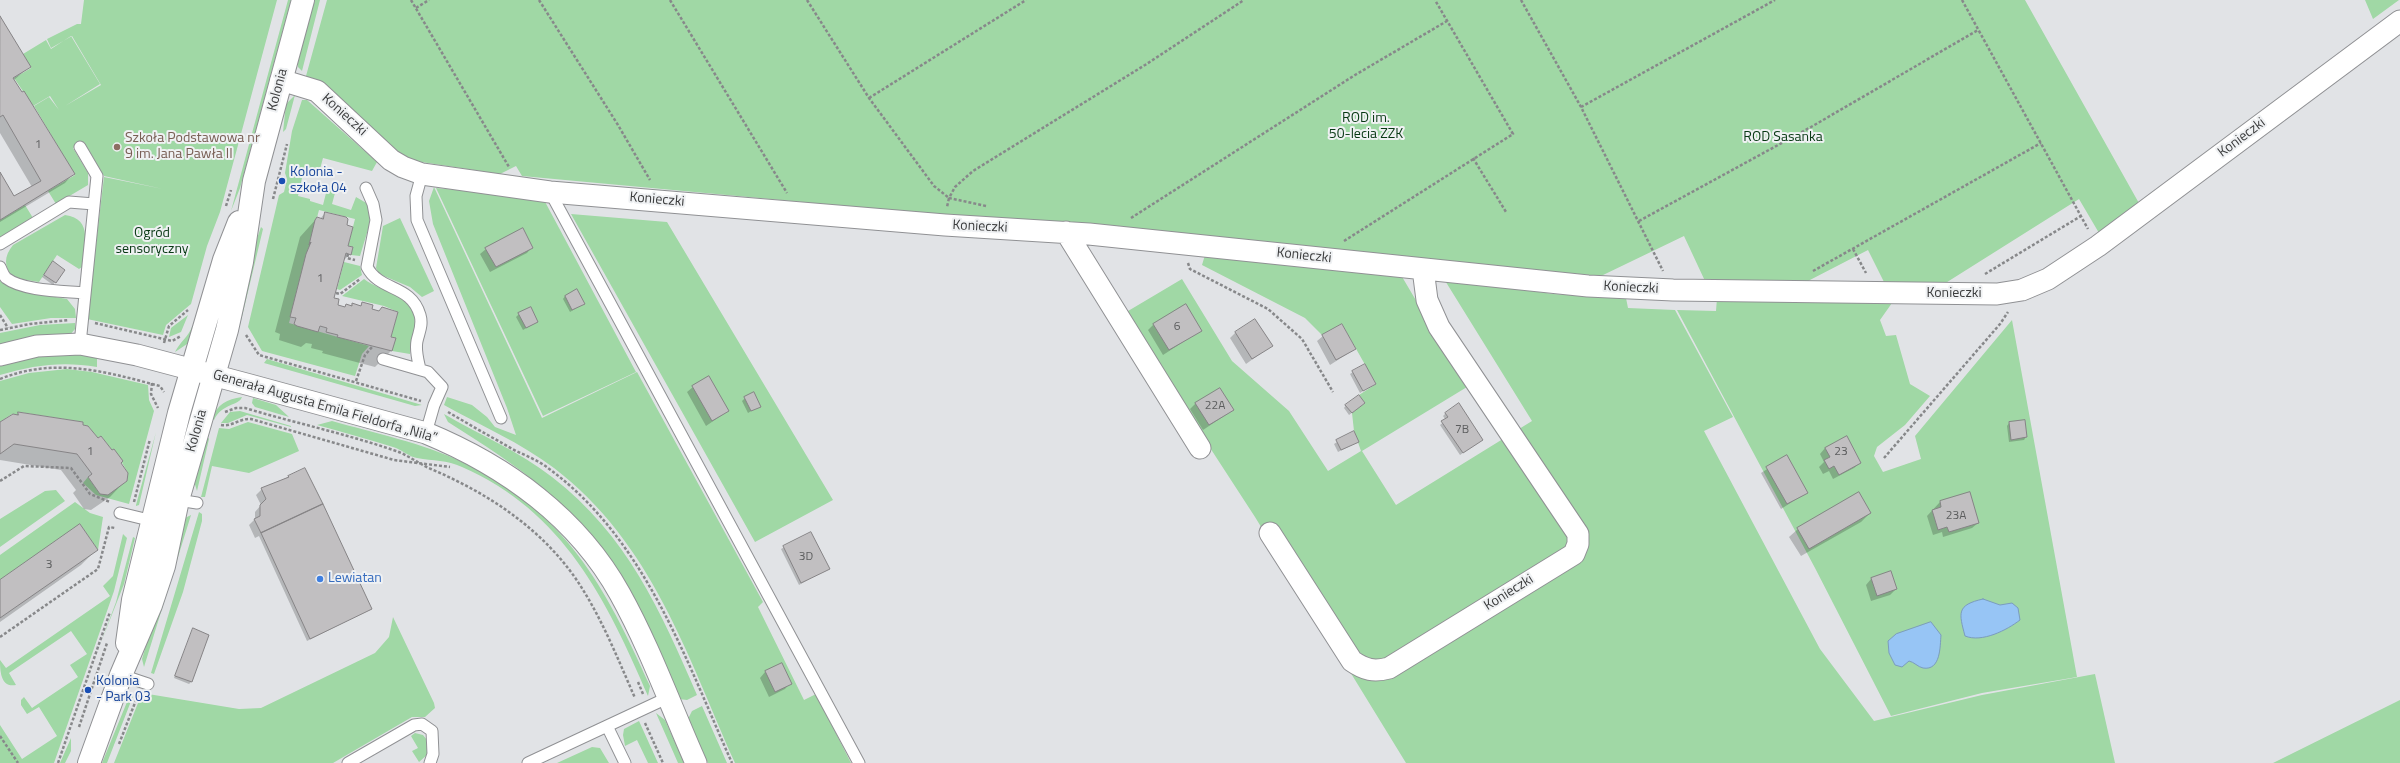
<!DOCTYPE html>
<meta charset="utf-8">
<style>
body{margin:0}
canvas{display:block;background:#e1e3e6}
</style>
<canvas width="2400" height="763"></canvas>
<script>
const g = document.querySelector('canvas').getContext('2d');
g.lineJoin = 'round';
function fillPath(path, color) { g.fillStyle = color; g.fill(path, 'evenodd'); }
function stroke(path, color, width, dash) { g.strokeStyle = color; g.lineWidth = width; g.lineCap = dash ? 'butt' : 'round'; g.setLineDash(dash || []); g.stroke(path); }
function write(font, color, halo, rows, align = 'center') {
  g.font = font + ' "Titillium Web",sans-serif'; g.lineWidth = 4; g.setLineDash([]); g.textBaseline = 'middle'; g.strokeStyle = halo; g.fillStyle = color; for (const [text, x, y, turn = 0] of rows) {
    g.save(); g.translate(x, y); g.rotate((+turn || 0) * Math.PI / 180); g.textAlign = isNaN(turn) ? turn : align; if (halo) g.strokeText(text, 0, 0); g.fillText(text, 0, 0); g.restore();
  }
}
const green = new Path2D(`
 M84,0h193l-57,212 -13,34 -16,58 -25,21 -3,10 -76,-16 17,-142 59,12 -59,-13 -20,-34 -11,6 15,25v12l-32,19 -8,-13 27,-16 -41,-69 15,-9 10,13 -9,-14 -17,10 -19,-28 17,-10 -8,-14 23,-14 5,9 20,-13 29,48 -35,22 36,-21 -29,-49 -21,12 -4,-9 30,-15h4z
 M288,0h3l-51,188 -9,23z
 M315,0h5l-18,71 -4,-4v-9z
 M327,0h1698l115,205 -41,28 -20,-34 -135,85h-59l-17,-34 -60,31h-103l-21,-45 -83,40 -1079,-100 -6,-10 -16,8 -85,-13 -18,-8 -75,-67 -16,-10z
 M2365,0h34l-26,19z
 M295,95l-9,34 -3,3 3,-28z
 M302,100h5l70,62 -5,9 -49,-13 -3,11 -3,3 -13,-3 -6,27 12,3v2l13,4 3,-12 5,-3 4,3 -3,11 19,6 5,-13 12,7 2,19 -10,33 -9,-1 2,-8 -5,-1 7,-27 -36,-9 -30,113 80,23 -7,8 -7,22 -93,-25 -14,-24 31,-132 5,-3 3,-13 -2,-6 7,-42z
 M434,187l108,231 95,-46 126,230 -5,5 46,93 12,-6 35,69h-116c-48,-108 -83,-220 -181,-295 -33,-25 -74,-43 -110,-63l3,-8 25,8 15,12 8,10 21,8 -9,-27 -74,-184 -4,-23z
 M436,188l107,10 93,174 -93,44z
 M25,205l8,13 -33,20v-18z
 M571,214l96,8 166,278 -78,42z
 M65,215c29,4 19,31 17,52l-3,2 -22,-14 -18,27 -25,-4c-11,-11 -10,-22 -1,-33z
 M400,218l34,73 -12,6 -12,-10 -31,-13 -3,-6 7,-42z
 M261,227l2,2 -23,96h-3l11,-60z
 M1205,255l196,20 66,112 -105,64 34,54 136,-84 -88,-142 109,15 73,4 2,10 47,2 58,107 -29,14 116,218 54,72 108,-26 113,-21 20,89h-709l-151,-246 -132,-203 59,-35 50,82 57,50 39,60 33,-20 -7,-20 -2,-18 13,-10 -6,-8 17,-11 -34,-60 -20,11 -17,-17 -103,-53z
 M344,262l16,4 2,9 -22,15 -3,-1z
 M364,279c18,14 52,16 51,45 -1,10 -5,20 -5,30l-18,-3 3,-12 -4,-2 7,-25 -14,-6 -42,-10z
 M0,281l20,10 47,8 8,10 1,9h-25l-39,6 -12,-17z
 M1717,298l175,5 -12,17 6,16 10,-1 14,49 20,12 -25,29 -28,22 -3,9 9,16 38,-13 -6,-23 97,-116 65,357 -95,16 -91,23 -76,-148 -138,-258 39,1z
 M188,315l-7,17 -12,5 2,-9z
 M75,323v6l-6,7 -69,10v-13l40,-8z
 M192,327l3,1 -5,14 -15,10c5,-10 13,-15 17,-25z
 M70,352l27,4v11c-34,-6 -64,-2 -97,8v-12l21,-5z
 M267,359l155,46 -7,1 -151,-43z
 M67,369l25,3 56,13 1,15 5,11 -25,93 -33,-9 -13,-12 5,-6 12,17 27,-13 1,-8 -14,-24 -2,1 -11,-14 -3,2 -10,-12 -5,-1v-3l-64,-10 -1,3 -6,-1 -12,8v-41l29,-8z
 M242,397c-3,9 -20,6 -28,23l-2,-1c5,-15 15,-20 30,-22z
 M253,398l23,7 13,12 -34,-10 -3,-4z
 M240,411l51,15v1l-44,-12 -19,8h-7l9,-11z
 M444,414c36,21 76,38 108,63 75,58 109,134 145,218l-10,5 -8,-1c-18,-39 -36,-85 -57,-121 -41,-70 -107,-114 -174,-156z
 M332,421c42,12 91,22 130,41 104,50 143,124 188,224l-2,10c-41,-96 -85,-185 -186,-229 -15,-7 -29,-6 -45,-9 -8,-1 -16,-9 -24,-11 -25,-8 -51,-15 -76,-22z
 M248,422l44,12 7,17 -50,22 -37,-7 -7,31h-4l18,-69 10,1z
 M156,432l-17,73 -3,1v-1z
 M207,436l2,3 -12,52 -3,-10z
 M56,490l9,11 -65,46v-28l45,-28z
 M75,502l15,11 13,4 -5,33 -18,-26 -80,56v-25z
 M199,512l3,2v7l-19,71 -29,82 -3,-1z
 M191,515l-47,152 -2,-8 43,-141z
 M123,534l4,4 -13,53 -60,172h-54v-38l22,34 35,-23 -18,-29 -12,7 -6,-9v-5l3,-3 8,11 46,-31 -8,-12 17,-11 -16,-23 -62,42 7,12c-15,3 -16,-13 -16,-25l6,8 104,-72 -7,-10 10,-10z
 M133,537l2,1 -11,46 -24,61 16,-43z
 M393,617l41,86 1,5 -10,9h-13l-79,46h-219l28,-70 97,16 22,-1 114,-55 14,-16z
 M133,696l-26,67h-5l25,-61z
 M2400,700v63h-127z
 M702,706l25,57h-19l-20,-44 4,-8z
 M656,713l9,7 19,43h-6z
 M639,721l19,42h-10l-11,-23 -12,6 -2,-11 1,-6z
 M415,733l8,2 4,5v15l-8,7 -7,-11 6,-3 -7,-12z
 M71,738v13l-6,12h-5z
 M592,747l8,1 9,15h-52z`);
const water = new Path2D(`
 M1983,599l17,6 12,-2 6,5 2,12c-13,10 -38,23 -55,16 -6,-23 -9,-31 18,-37z
 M1931,622l10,13c-1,11 0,36 -18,33 -5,-1 -9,-6 -14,-7l-7,6 -7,-2 -6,-12 -1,-12 8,-7z`);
const shadow = new Path2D(`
 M0,19l29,48 -15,13 59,94 -8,9 -65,39v-48l14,24 18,-11 -32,-54z
 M325,213l20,12 2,21 3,8 -7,7 -10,37 4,8 7,2 9,-4 7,2 3,-2 8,6 19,28 1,13 -16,16 -53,-14 1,-2 -12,-3 1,-4 -6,-1 -5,4 -22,-7 1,-6 -5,-2 25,-95 17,-19 3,1z
 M532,247l-5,6 -37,19 -10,-18 6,-5z
 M53,263l2,19 -2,3 -11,-8z
 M565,296l18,8 -13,8 -7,-13z
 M519,314l18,8 -14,8 -7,-13z
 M1154,324l46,7 -37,24 -15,-25z
 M1235,333l36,13 -25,18 -16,-26z
 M1323,336l32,13 -25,16 -13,-24z
 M1353,372l21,12 -14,9 -10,-19z
 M693,387l35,24 -22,15 -19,-34z
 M745,398l15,8 -12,7 -6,-12z
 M1196,403l37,7 -30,20 -13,-21z
 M1346,405l15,1 -12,9 -5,-7z
 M19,413l63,13 38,37 6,17 -16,17 -19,13 -7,-1 -11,-16 3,-3 -15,-20 -61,-10v-37z
 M1446,413l33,29 -19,13 -20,-30 6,-5 -3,-4z
 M2009,423l17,14 -2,3 -15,2 -2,-16z
 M1353,432l5,10 -20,10 -4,-8z
 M1825,448l35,15 -6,5 -21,11 -4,-8 -6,3 -4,-7 5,-5 -4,-8z
 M1786,457l20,36 -25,16 -20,-36z
 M305,469l66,140 -64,32 -48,-105 -4,2 -6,-13 6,-6v-7l6,-7 -5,-10 6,-6z
 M1940,502l38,21 -6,5 -29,9 -1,-5 -9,3 -6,-19z
 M1870,513l-9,9 -60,34 -12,-19 9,-8z
 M811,533l18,35 -30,17 -18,-36z
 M97,549l-16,16 -81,57v-41z
 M1890,572l6,17 -6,6 -19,6 -5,-16 5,-6z
 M193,629l-1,52 -3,3 -15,-6z
 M781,665l9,18 -5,6 -16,8 -9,-19 5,-6z`);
const building = new Path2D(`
 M0,16l31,51 -18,11 9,14 2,-1 51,83 -75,46v-48l14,24 27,-15 -38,-66 -3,2z
 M325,212l21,5 2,2 -1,6 6,2 -5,19 5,1 -2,8 -5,-2 -12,45 5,1 -1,6 7,2 1,-3 6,2v-3l9,3 1,-4 11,3 -1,4 7,2 3,-4 16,5 -7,25 5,1 -4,13 -55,-14 1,-2 -12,-3 1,-4 -7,-2 -2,6 -21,-6 -3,-2 2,-6 -6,-1 16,-63 5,-12 -2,3 6,-25 2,-3 6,2z
 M523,228l10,20 -37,19 -11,-19z
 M53,261l12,9 -9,13 -12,-8z
 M577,289l8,15 -13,6 -7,-14z
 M1186,304l16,27 -33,19 -16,-26z
 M531,307l7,15 -12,6 -8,-15z
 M1255,319l18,27 -21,13 -17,-27z
 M1342,324l14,25 -20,11 -14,-25z
 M1365,364l11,20 -13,7 -11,-20z
 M709,376l20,35 -17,10 -20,-35z
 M1220,388l14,22 -25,15 -14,-22z
 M754,392l7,15 -10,4 -7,-14z
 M1359,395l6,8 -13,10 -7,-8z
 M1459,403l24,37 -20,13 -22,-32 7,-4 -3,-4z
 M18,412l65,10v3l5,1 10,12 3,-2 11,14 2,-1 9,12 -2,2 7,10 -1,8 -19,14 -8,-1 -12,-17 4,-3 -15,-20 -63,-10 -14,10v-32l13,-8 5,1z
 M2025,420l2,17 -16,3 -2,-18z
 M1354,431l5,11 -18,8 -5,-10z
 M1847,436l14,27 -22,12 -5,-9 -5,3 -5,-9 6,-3 -5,-9z
 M1787,455l21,38 -21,11 -21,-37z
 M305,468l18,36 -62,29 -7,-14 6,-3v-11l6,-6 -5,-11 28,-11 -1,-1z
 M1859,492l12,21 -62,36 -12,-21z
 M1970,492l9,31 -30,9 -2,-5 -9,3 -6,-20 9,-3 -1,-6z
 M323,504l49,105 -62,30 -49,-106z
 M80,524l18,26 -98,68v-38z
 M811,532l19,37 -29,14 -18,-37z
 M1891,571l6,18 -20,7 -6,-18z
 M193,628l16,7 -17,47 -17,-6z
 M782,663l10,21 -17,8 -10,-21z`);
const path = new Path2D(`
 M411,0l98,167
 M539,0l79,125 32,55
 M670,0l117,193
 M807,0l62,98 65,88 15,12 -2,9
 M1521,0l60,107 82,164
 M1962,0l126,229
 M416,8l13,-8
 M869,98l157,-98
 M1581,107l194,-107
 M1473,158l33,54
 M273,199l14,-55
 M226,206l5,-16
 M986,206l-37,-8 6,-11 18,-16 172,-106 99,-65
 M1131,218l224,-143 92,-54
 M1639,221l172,-94 167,-97
 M1344,241l169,-107 -78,-134
 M1853,249l13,24
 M348,254l-1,4 8,2
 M1188,263l2,6 78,40 34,30 31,53
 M1813,271l228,-128
 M1985,274l96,-58
 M336,293l4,1 20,-15
 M0,315l8,13
 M95,323l77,18 9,-5
 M0,330l30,-6 39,-4
 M246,335l13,20 162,46
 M164,343l5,-17 19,-16
 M0,379c52,-21 100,-9 152,5l8,2 4,6
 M356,381l9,-26 7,-8
 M152,383l-1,11 7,14
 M225,412l11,-4h9c50,15 102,26 151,43 12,4 23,13 35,18 56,24 109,58 145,110 25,37 41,78 59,119
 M448,412c22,13 45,26 68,39 11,5 23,10 32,17 97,71 137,190 184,295
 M221,425c11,2 19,-7 30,-6l143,41 56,7
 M1884,458l116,-134 8,-12
 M0,481l24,-15 47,2 19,26 20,8
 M134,502l16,-63
 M0,637l98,-68 11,-42 6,1
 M638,682l5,12
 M645,723l18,40
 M79,727l28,-84
 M0,736l18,27
 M119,744l19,-49
 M58,763l52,-151`);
const service = new Path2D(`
 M422,174l-6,22 1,24 84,198
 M366,188l7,16 3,16 -9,47c13,25 44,17 53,48 3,10 -1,17 -3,26 -2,10 1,19 3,28
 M550,192l309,571
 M0,244l69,-42 25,2
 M0,267c2,4 3,8 6,11 17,13 56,13 78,15
 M80,344l17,-168 -17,-29
 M383,359l45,13 14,15 -8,18 -8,28
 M178,500l19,3
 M120,513l33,8
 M121,675l27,9
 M607,726l18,37
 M348,763l66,-38 8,-1 10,7 1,23 -3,9
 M528,763l139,-65`);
const minor = new Path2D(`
 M281,80l36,11 74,69 12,7 19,7 128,18 395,33 144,9 499,52 85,4 324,4 25,-4 26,-11 50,-33 302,-225
 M1066,232l134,216
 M0,355l37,-9 43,-2 57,11 113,30 176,48c80,33 152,85 194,161 30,54 51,113 76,169
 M1270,533l82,128c13,9 22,11 37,7l185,-114 4,-10v-10l-139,-207 -12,-27 -4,-31`);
const tertiary = new Path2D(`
 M127,643l6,-43 46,-187 45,-153 15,-38
 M89,763l32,-88 30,-70 13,-39 14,-66 49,-170 15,-68 12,-81 49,-181`);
const markers = [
 [117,147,4,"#8d6e63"],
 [282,181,4,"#1a4fb4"],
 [320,579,4,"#3f7fe0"],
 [88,690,4,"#1a4fb4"]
];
const numberNames = [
 ["1",38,145],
 ["1",320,279],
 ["6",1177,327],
 ["22A",1215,406],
 ["7B",1462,430],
 ["1",90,452],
 ["23",1841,452],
 ["23A",1956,516],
 ["3D",806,557],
 ["3",49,565]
];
const streetNames = [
 ["Kolonia",278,90,-75],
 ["Konieczki",344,115,42],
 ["Konieczki",2242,138,-37],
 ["Konieczki",657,200,5],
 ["Konieczki",980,227,3],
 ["Konieczki",1304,256,6],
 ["Konieczki",1631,288,3],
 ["Konieczki",1954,294],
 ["Generała Augusta Emila Fieldorfa „Nila”",325,407,16],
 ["Kolonia",197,431,-74],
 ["Konieczki",1509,593,-32]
];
const parkNames = [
 ["ROD im.",1366,119],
 ["50-lecia ZZK",1366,135],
 ["ROD Sasanka",1783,138],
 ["Ogród",152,234],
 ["sensoryczny",152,250]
];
const educationNames = [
 ["Szkoła Podstawowa nr",125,139],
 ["9 im. Jana Pawła II",125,155]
];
const transitNames = [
 ["Kolonia -",290,173],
 ["szkoła 04",290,189],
 ["Kolonia",96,682],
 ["- Park 03",96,698]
];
const shopNames = [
 ["Lewiatan",328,579]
];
fillPath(green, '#a0d8a5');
fillPath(water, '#97c5f5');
stroke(water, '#7b9cbe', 1);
fillPath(shadow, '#0003');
fillPath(building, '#c1bfc1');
stroke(building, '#868486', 1);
stroke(service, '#909194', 13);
stroke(minor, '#909194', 23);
stroke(tertiary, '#909194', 24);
stroke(path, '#87888a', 2.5, [3, 2]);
stroke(service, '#fff', 11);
stroke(minor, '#fff', 21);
stroke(tertiary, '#fff', 22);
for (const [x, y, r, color] of markers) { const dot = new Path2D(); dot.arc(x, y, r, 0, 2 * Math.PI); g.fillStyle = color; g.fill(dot); stroke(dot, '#eff1f3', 1.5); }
write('12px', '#5c5d5e', null, numberNames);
write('14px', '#3b3c3d', '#eff1f3', streetNames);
write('14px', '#073813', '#eff1f3', parkNames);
write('14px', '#785e54', '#eff1f3', educationNames, 'left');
write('14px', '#164399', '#eff1f3', transitNames, 'left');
write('14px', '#366cbe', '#eff1f3', shopNames, 'left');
</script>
